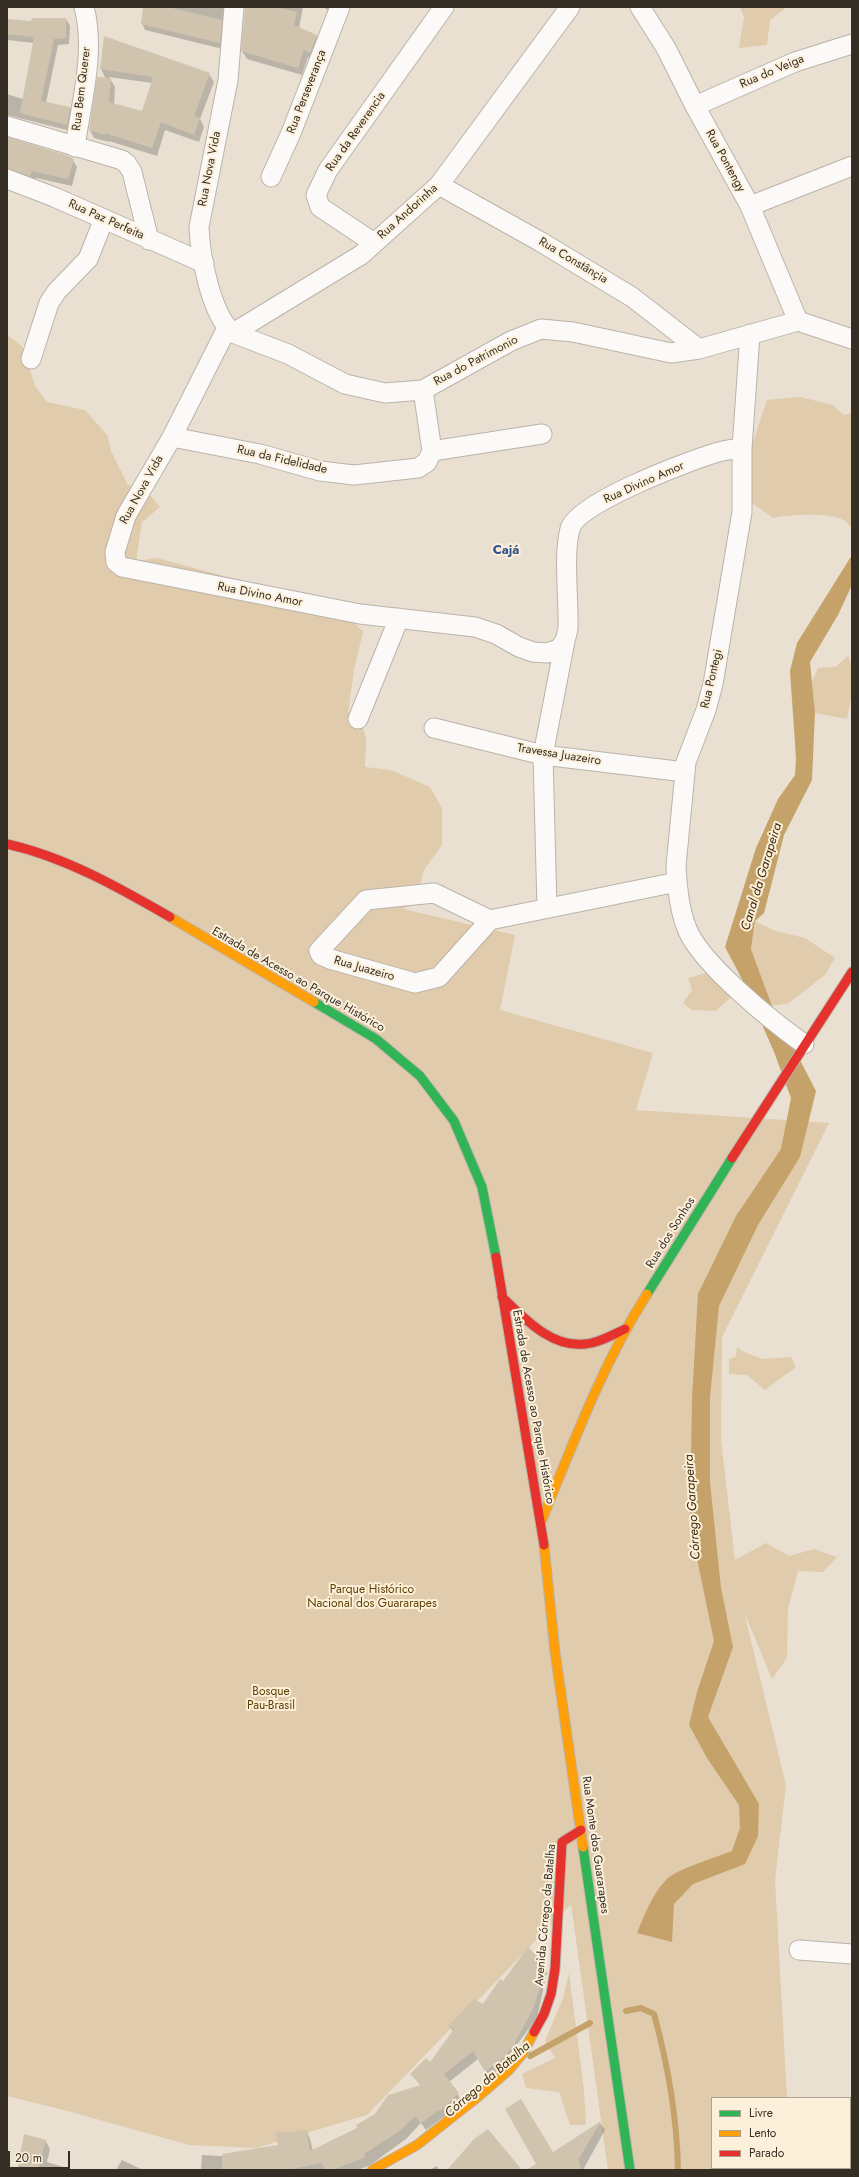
<!DOCTYPE html>
<meta charset="utf-8">
<style>
body{margin:0}
#map{position:relative;width:859px;height:2177px;overflow:hidden;background:#e9e0d2;font-family:Jost,sans-serif}
canvas{display:block}
.frame{position:absolute;inset:0;border:8px solid #342e24;pointer-events:none}
.legend{position:absolute;left:711px;top:2097px;width:140px;height:72px;box-sizing:border-box;background:#fdf0db;border:1px solid #ada292;margin:0;padding:5px 7px;list-style:none;font-size:12px;color:#342e24}
.legend li{display:flex;align-items:center;gap:8px;height:20px}
.legend b{width:20px;border:1px solid #ada292}
.scale{position:absolute;left:8px;top:2151px;width:62px;height:18px;box-sizing:border-box;border:2px solid #342e24;border-top:0;padding-left:5px;font-size:12px;line-height:14px;white-space:nowrap;color:#342e24;-webkit-text-stroke:3px #fdf0db;paint-order:stroke}
</style>
<div id="map">
<canvas width="859" height="2177"></canvas>
<div class="frame"></div>
<ul class="legend">
<li><b style="height:5px;background:#30b455"></b>Livre</li>
<li><b style="height:5px;background:#ff9f0a"></b>Lento</li>
<li><b style="height:5px;background:#e5322d"></b>Parado</li>
</ul>
<div class="scale">20 m</div>
</div>
<script>
const g = document.querySelector('canvas').getContext('2d');
g.lineJoin = 'round';
function fillPath(path, color) { g.fillStyle = color; g.fill(path, 'evenodd'); }
function stroke(path, color, width, dash) { g.strokeStyle = color; g.lineWidth = width; g.lineCap = dash ? 'butt' : 'round'; g.setLineDash(dash || []); g.stroke(path); }
function write(font, color, halo, rows, align = 'center') {
  g.font = font + ' Jost,sans-serif'; g.lineWidth = 4; g.setLineDash([]); g.textBaseline = 'middle'; g.strokeStyle = halo; g.fillStyle = color; for (const [text, x, y, turn = 0] of rows) {
    g.save(); g.translate(x, y); g.rotate((+turn || 0) * Math.PI / 180); g.textAlign = isNaN(turn) ? turn : align; if (halo) g.strokeText(text, 0, 0); g.fillText(text, 0, 0); g.restore();
  }
}
const green = new Path2D(`
 M740,7h47l-17,13 -3,25 -28,3 5,-31z
 M7,335l15,11 13,40 12,16 38,8 23,26 3,15 17,34 15,2 17,20 -18,15 -6,39 21,-3 185,50 21,24 -9,37 -6,43c23,15 18,31 17,55l26,3 39,17 12,21v37l-18,25 -9,33 -12,6 112,26 -15,75 153,43 -17,57 193,13 -107,214 -1,103 14,120 31,-17 23,13 25,-7 23,8 -14,15 -25,-1 -10,38 -1,49 -15,21 -28,-67 42,173 -11,95 12,218h-75v70h80v2h-184l-37,-266 -204,211 -111,33 -67,-3 -125,-35 -57,-14z
 M800,397l33,8 11,10 8,-2v116c-2,-2 -5,-8 -9,-9 -13,-8 -55,-5 -70,-2l-21,-15 -2,-52 17,-51z
 M848,656c9,18 3,43 -1,63l-32,-6 -3,-31 6,-14 17,-1z
 M755,921l20,10 30,7 30,20 -10,17 -36,28 -17,3 -21,-57z
 M710,972l24,23 -19,16 -23,-1 -9,-7 9,-13 -4,-12z
 M737,1347l9,6 17,6 28,-2 5,10 -31,23 -18,-15 -18,-1v-15l7,-2z
 M569,1973l15,117 2,35h-16l-11,-33 -33,-4 -4,-14 33,-16 -10,-17 18,-43z`);
const water = new Path2D(`
 M852,555v30l-14,30 -28,47 5,51 -3,67 -28,55 -20,78 -9,8 -4,28 21,57 44,85 -16,66 -42,68 -39,81 -9,91v85l11,106 12,59 -25,70 51,87 -1,32 -13,28 -52,20 -19,20 -2,38 -35,-9c8,-19 15,-39 30,-54 10,-10 50,-22 65,-28l8,-23 -1,-23 -32,-47 -18,-33 8,-33 17,-51 -24,-116 2,-127 6,-104 38,-78 45,-67 10,-51 -17,-46 -30,-69 -19,-36 31,-99 22,-49 17,-24 1,-17 -6,-87 7,-28z`);
const shadow = new Path2D(`
 M144,7h81l-2,42 -78,-19 -3,-7z
 M246,7h57l-4,21 18,8 4,7 -7,17 -6,-3 -6,18 -55,-16 -5,-8z
 M323,7h11l-3,5z
 M66,19l4,7 -1,18 -11,1 -12,58 24,5 4,7 -3,16 -64,-16v-21l16,5 11,-56 -27,-3v-20l25,2z
 M101,69l108,5 5,8 -14,37 4,8 -5,15 -34,-12 -8,26 -48,-15v1l-15,-4 -4,-8 8,-52 8,1zM109,77l43,6 -10,29 -28,-8 1,-17z
 M7,138l66,22 4,7 -5,19 -36,-8 -2,5 -27,-6z
 M542,1963l5,9 -10,46 -47,62 -12,-21 -29,23 14,20 -37,28 -5,-7 -15,16 -36,26 -12,5h-157l1,-15 20,1 57,-10 7,-12 20,-4 4,9 3,12 45,-23 63,-42 -9,-12 18,-11 23,-31 -3,-6 33,-21 21,-23z
 M600,2123l5,7 -22,40h-42l12,-16z
 M25,2135l20,5 5,9 -3,13 26,8h-55z
 M122,2160l21,10h-27z
 M437,2166l2,4h-10z`);
const stream = new Path2D(`
 M626,2011l15,-3 13,6c14,51 23,103 24,156
 M530,2056l60,-33`);
const building = new Path2D(`
 M143,7h25l54,13 -2,23 -79,-19z
 M245,7h30l22,5 -3,13 23,10 -7,18 -6,-3 -6,18 -57,-17z
 M32,18h34v20l-12,1 -13,62 29,6 -3,18 -47,-12 14,-76 -27,-3v-15l24,2z
 M104,36l106,37 -16,43 6,2 -6,17 -33,-13 -9,26 -47,-15v2l-16,-5 8,-53 14,1 -2,24 33,9 11,-34 -53,-8z
 M7,137l59,18 8,4 -6,20 -36,-8 -2,5 -23,-8z
 M528,1947l15,15 -4,29 -6,18 -20,37 -9,11 -19,15 -12,-21 -29,23 15,19 -19,18 -1,-1 -18,13 -6,-7 -14,14 -37,24 2,3 -34,13h-7l-3,-7 -35,7h-65v-16l56,-9 -3,-14 11,2 20,-4 4,22 47,-23 -1,-3 19,-11 13,-19 33,-10 -11,-11 16,-16 4,4 24,-33 -6,-3 26,-27 9,5 17,-25 3,2z
 M521,2099l32,53 48,-31 -23,39 4,10h-56l10,-6 -31,-55z
 M488,2129l34,41h-75l27,-31z
 M24,2134l22,6 -8,30 -20,-5z`);
const street = new Path2D(`
 M234,7l-6,73 -29,147c1,28 12,88 34,106l55,21 57,30 40,9 38,-3 88,-49 30,-12 32,3 98,21 28,-4 99,-28
 M640,7l26,41 29,58 55,100 48,115
 M695,106l100,-44 57,-18
 M7,126l115,34 5,4 5,8 17,68
 M75,147c6,-44 21,-95 9,-140
 M271,177l20,-44 49,-126
 M7,179l47,18 150,66
 M439,185l102,57 91,55 67,52
 M750,206l102,-40
 M374,243l-54,-36 -4,-12 12,-25 116,-163
 M798,321l54,18
 M227,328l-55,109 -46,79 -11,36 1,10 6,5 238,47 115,13 21,7 23,13 14,5 14,1 12,-4 6,-8 3,-12c1,-29 -5,-74 2,-100 6,-26 119,-68 145,-76 9,-3 19,-4 27,-5
 M233,333l128,-78 78,-70 131,-178
 M750,334l-8,114v64l-29,172 -7,26 -20,52 -10,104c1,19 3,42 10,60 11,35 87,96 118,118
 M31,359l18,-56 8,-12 31,-32 16,-40
 M172,437l88,17 60,17 34,4 64,-7 9,-6 5,-11 -9,-61
 M432,451l110,-17
 M358,719l41,-101
 M434,728l109,27 142,17
 M547,908l-4,-153 22,-114
 M490,920l-51,57 -24,6 -85,-24 -9,-4 -2,-4 47,-51 68,-7 56,27 187,-38
 M799,1950l53,4`);
const fast = new Path2D(`
 M314,1002l62,37 44,37 34,45 28,66 14,70
 M647,1294l85,-136
 M583,1847l47,323`);
const slow = new Path2D(`
 M170,917l144,85
 M541,1522c32,-78 61,-157 106,-228
 M544,1545l11,107 28,195
 M372,2170l45,-25 57,-45 35,-30 14,-17 11,-21`);
const jam = new Path2D(`
 M7,844c58,13 111,43 163,73
 M732,1158l120,-186
 M496,1257l48,288
 M502,1297c22,21 49,51 83,47 14,-1 27,-9 40,-15
 M534,2032l10,-18 7,-20 4,-25 7,-127 19,-12`);
const streetNames = [
 ["Rua do Veiga",772,72,-23],
 ["Rua Bem Querer",82,89,-83],
 ["Rua Perseverança",307,92,-69],
 ["Rua da Reverencia",356,132,-55],
 ["Rua Pontengy",725,161,61],
 ["Rua Nova Vida",210,169,-79],
 ["Rua Andorinha",408,212,-42],
 ["Rua Paz Perfeita",106,220,24],
 ["Rua Constânçia",573,261,31],
 ["Rua do Patrimonio",476,361,-28],
 ["Rua da Fidelidade",282,460,13],
 ["Rua Divino Amor",644,483,-24],
 ["Rua Nova Vida",142,490,-61],
 ["Rua Divino Amor",260,595,11],
 ["Rua Pontegi",712,679,-77],
 ["Travessa Juazeiro",559,755,9],
 ["Rua Juazeiro",364,969,16],
 ["Estrada de Acesso ao Parque Histórico",298,980,30],
 ["Rua dos Sonhos",671,1233,-58],
 ["Estrada de Acesso ao Parque Histórico",533,1407,80],
 ["Rua Monte dos Guararapes",595,1845,82],
 ["Avenida Córrego da Batalha",546,1915,-85]
];
const parkNames = [
 ["Parque Histórico",372,1590],
 ["Nacional dos Guararapes",372,1604],
 ["Bosque",271,1692],
 ["Pau-Brasil",271,1706]
];
const neighbourhoodNames = [
 ["Cajá",506,551]
];
const waterNames = [
 ["Canal da Garapeira",762,877,-73],
 ["Córrego Garapeira",693,1507,-94],
 ["Córrego da Batalha",488,2080,-41]
];
fillPath(green, '#e0cbac');
fillPath(water, '#c4a26a');
fillPath(shadow, '#0003');
stroke(stream, '#c4a26a', 6);
fillPath(building, '#d1c4af');
stroke(street, '#bbb3a9', 21);
stroke(fast, '#bbb3a9', 11);
stroke(slow, '#bbb3a9', 11);
stroke(jam, '#bbb3a9', 11);
stroke(street, '#fcfaf8', 19);
stroke(fast, '#30b455', 9);
stroke(slow, '#ff9f0a', 9);
stroke(jam, '#e5322d', 9);
write('12px', '#342e24', '#fdf0db', streetNames);
write('12px', '#5e4000', '#fdf0db', parkNames);
write('bold 13px', '#31558c', '#fdf0db', neighbourhoodNames);
write('italic 13px', '#3e2b09', '#fdf0db', waterNames);
</script>
